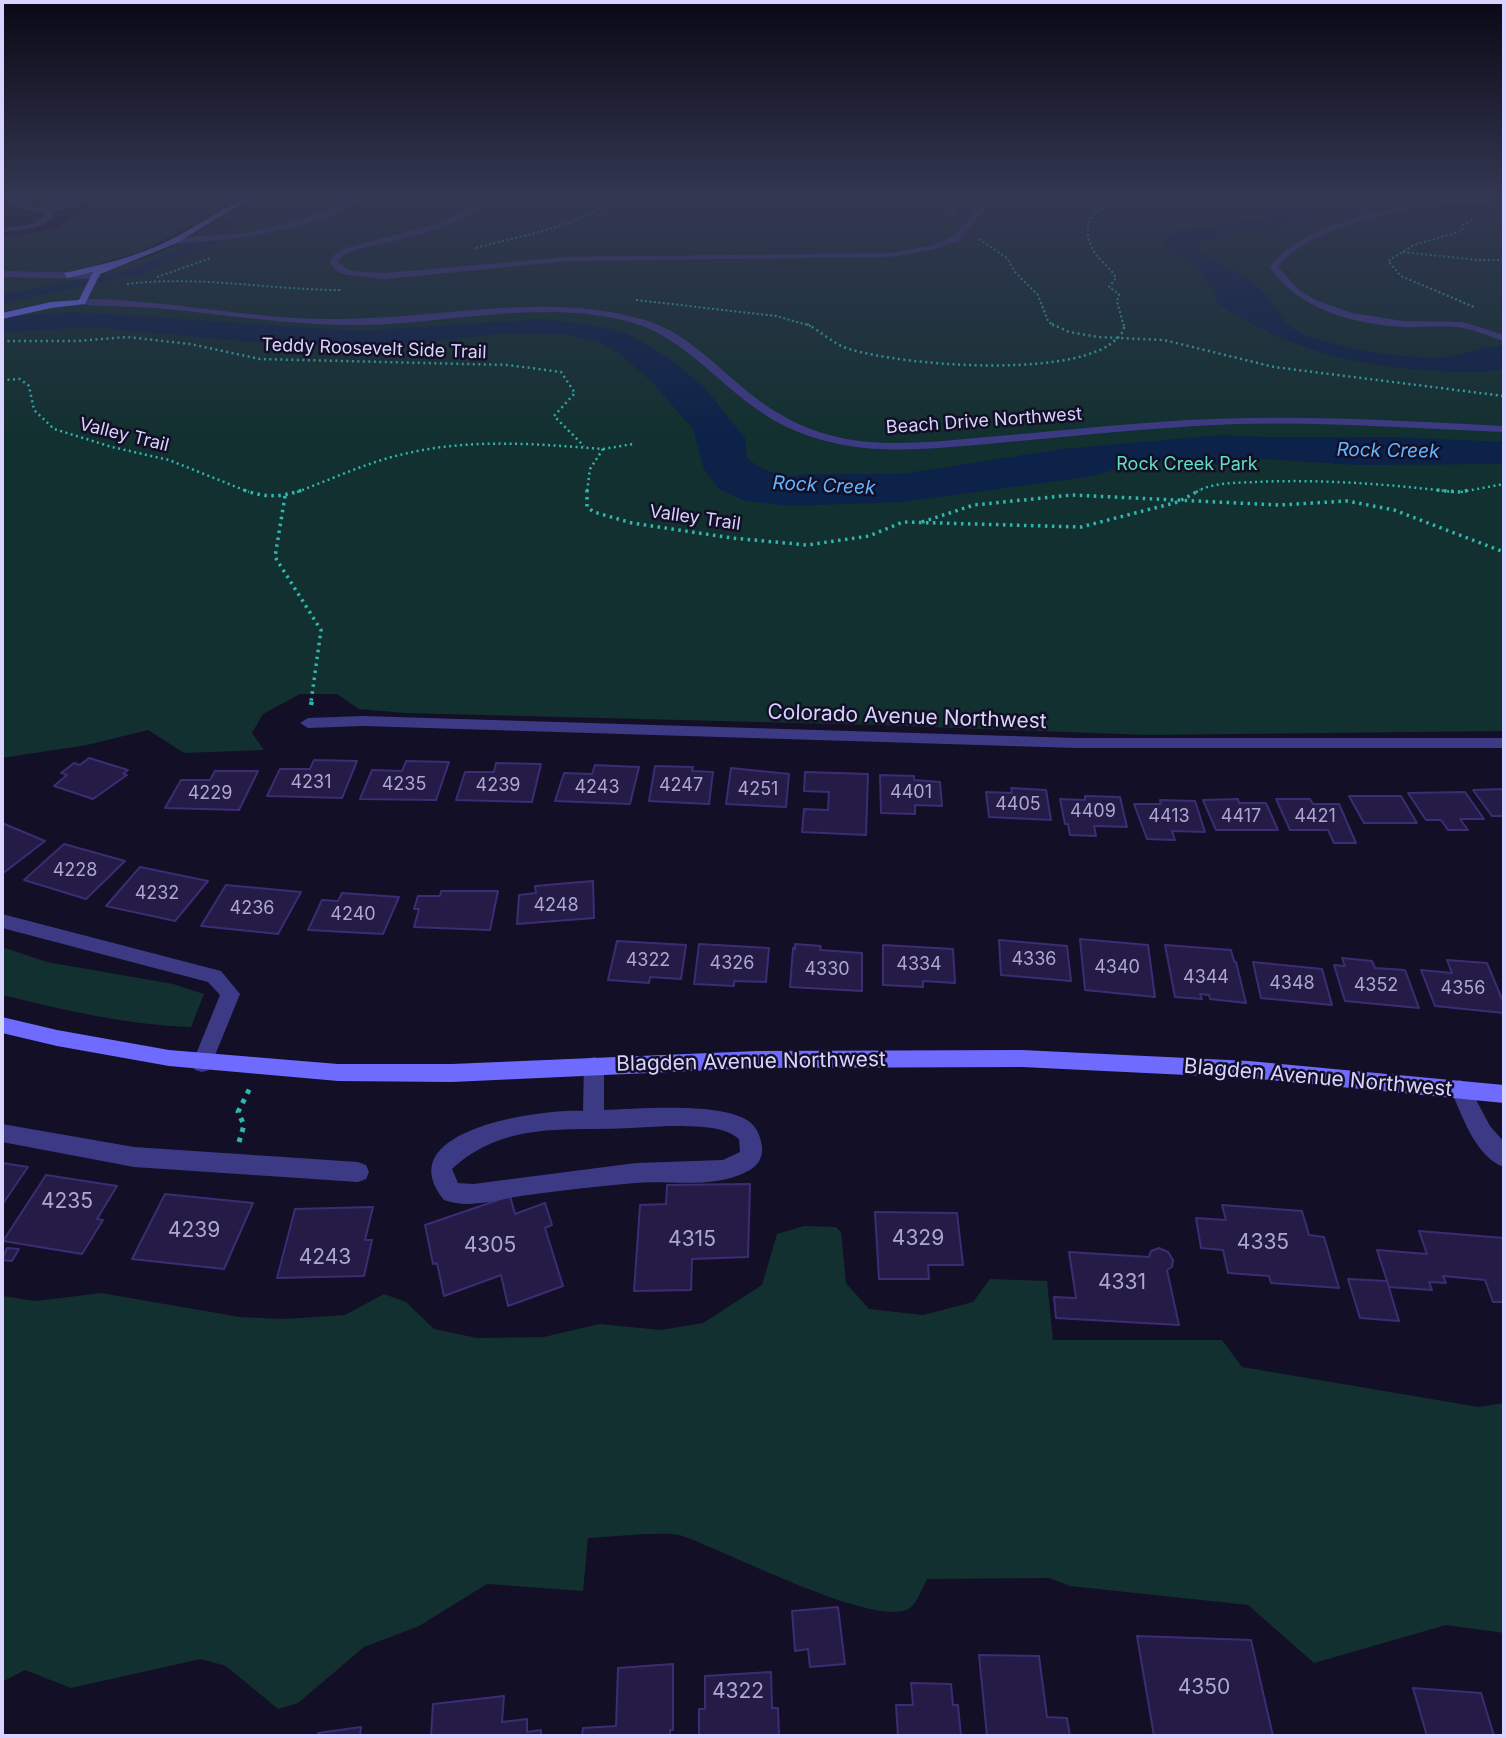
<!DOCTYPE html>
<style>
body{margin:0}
#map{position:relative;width:1506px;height:1738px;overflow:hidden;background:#130f26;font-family:Inter,sans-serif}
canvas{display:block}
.frame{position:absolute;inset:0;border:4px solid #d9d4ff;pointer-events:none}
</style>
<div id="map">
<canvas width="1506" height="1738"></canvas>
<div class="frame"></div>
</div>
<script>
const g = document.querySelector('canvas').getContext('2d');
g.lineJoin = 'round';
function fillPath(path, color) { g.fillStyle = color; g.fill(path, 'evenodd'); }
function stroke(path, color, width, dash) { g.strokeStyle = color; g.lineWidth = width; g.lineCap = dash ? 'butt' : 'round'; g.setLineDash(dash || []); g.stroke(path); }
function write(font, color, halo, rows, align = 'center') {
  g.font = font + ' Inter,sans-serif'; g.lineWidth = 5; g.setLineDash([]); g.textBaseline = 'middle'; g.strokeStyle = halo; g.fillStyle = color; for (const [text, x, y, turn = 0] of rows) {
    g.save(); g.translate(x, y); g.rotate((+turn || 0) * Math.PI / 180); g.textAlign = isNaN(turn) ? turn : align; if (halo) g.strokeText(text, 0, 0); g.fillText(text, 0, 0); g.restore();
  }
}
const green = new Path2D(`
 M64,195h184l-103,55 -50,15c57,7 118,-47 168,-70h1241v536l-356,4 -272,-10 -471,-12 -46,-4 -22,-15h-37l-37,20 -11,19 12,17 -80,3 -36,-23 -61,15 -85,13v-520l51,-8 38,-24 -11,-6h-16z
 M2,947l45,15 126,22 31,10 -13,33c-64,-2 -127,-17 -189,-32z
 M804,1226l32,1 5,5 5,51 23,26 54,6 50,-13 17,-23 57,2 6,59h169l20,27 237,40 25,-4v230l-58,-8 -132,38 -66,-58 -178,-19 -21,-8 -122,1c-4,8 -9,22 -16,28 -30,26 -194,-61 -232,-72 -16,-4 -72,2 -91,3l-5,53 -96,-7 -68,42 -55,21 -66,56 -20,6 -52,-43 -25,-7 -130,29 -46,-18 -23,12v-386l34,5 65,-8 139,24 44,2 61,-4 39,-21 22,8 28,27 43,9 67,-1 55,-13 62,6 42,-7 59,-38 15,-51z`);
const water = new Path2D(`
 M274,195h21l-29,17 -23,8 -17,10 -11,14 -72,30 -141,29v-8l126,-25 61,-26 47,-30 18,-6z
 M1308,195h36c-12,7 -17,17 -30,22 -39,15 -83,11 -121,29 20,16 44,25 64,40 15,11 22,33 34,41 27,20 127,35 161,29 18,-4 34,-9 52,-11v24c-26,5 -53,3 -80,1 -81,-7 -137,-22 -206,-66l-4,-12 -11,-13 -4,-11 -35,-22 4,-10 9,-5 101,-15 4,-8z
 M74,312l285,19 185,-12 67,9 17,6 41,24 35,29 41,51 2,20c16,14 38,21 59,16h95l161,-25 159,-14 43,2h131l109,5v22l-147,1 -94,-6 -40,6 -47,-5 -38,2 -44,14 -192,26 -113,4 -44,-5 -27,-13 -14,-19 -11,-40 -41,-47 -33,-29 -22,-12 -27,-6 -60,-2 -110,11 -76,1h-39l-195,-18 -88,5v-15z`);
const building = new Path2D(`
 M89,758l39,12 -5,4 4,1 -34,24 -39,-13 13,-11 -6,-2 13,-10 6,2z
 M314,760l43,1 -15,37 -75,-2 13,-27h30z
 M406,761l43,1 -13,38 -76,-1 12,-29 30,1z
 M496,763l45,1 -9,38 -76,-2 9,-28h29z
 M595,765l44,2 -9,37 -75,-3 9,-28 28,1z
 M655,766l38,1 -1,4 21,1 -4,32 -60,-3z
 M731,768l58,6 -3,33 -60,-3z
 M215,771h43l-19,39 -74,-2 16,-28h29z
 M805,772l63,2 -2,61 -64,-3 2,-23 24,1 1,-18 -25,-1z
 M880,775l34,1v4l26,2 2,24 -27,-1v9l-34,-1z
 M1011,788l35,2 5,30 -62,-3 -3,-25 26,1z
 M1504,789v27h-12l-19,-26z
 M1465,792l19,27h-24l8,11h-20l-7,-10h-15l-18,-27z
 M1085,796l35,1 7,30 -33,-1 2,10 -26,-1 -2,-11h-3l-5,-25 25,1z
 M1349,796h52l16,27h-53z
 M1238,799l1,4h27l12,27h-62l-13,-30z
 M1276,799h34l3,5h26l17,39h-22l-6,-13h-38z
 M1160,800l35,1 10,31 -33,-1 3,9 -28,-1 -13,-35h27z
 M2,823l43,18 -43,33z
 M64,844l61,17 -39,38 -62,-19z
 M140,867l68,14 -33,40 -69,-15z
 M593,881l1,37 -77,6 2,-29 17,-2 -1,-7z
 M226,885l75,7 -23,42 -77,-8z
 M441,891h57l-8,39 -76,-3 5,-18h-5l4,-13h22z
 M342,893l57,4 -16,37 -75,-4 14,-30 16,1z
 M1080,939l68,6 7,52 -70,-7z
 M999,940l68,6 4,35 -70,-6z
 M617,941l69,4 -5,34 -31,-2 -1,6 -41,-3z
 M699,944l70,4 -3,34 -32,-1v5l-40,-2z
 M795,944l26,2 -1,4 42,3v38l-72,-4 3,-39 2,1z
 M883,945l70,4 2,34 -32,-2v6l-40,-2z
 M1165,945l66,5 3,11 2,1 10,41 -36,-4 -1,-4 -9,-1 2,5 -27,-2z
 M1342,958l30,3 3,7 30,2 14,38 -74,-7 -11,-36 11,1z
 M1447,960l40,3 17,41v9l-69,-7 -14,-36 31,3z
 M1253,962l69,7 10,36 -71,-7z
 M2,1163l26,4 -26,38z
 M46,1175l71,11 -20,33 6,1 -21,34 -79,-13z
 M750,1184l-2,73 -56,2 -1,31 -57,1 6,-86 26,-1 1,-19z
 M165,1194l88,9 -29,66 -92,-10z
 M510,1196l5,18 30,-11 7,22 -7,3 18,58 -55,20 -7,-31 -57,21 -7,-33 -4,1 -8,-39z
 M1222,1205l80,6 7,24 15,2 15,51 -68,-5 -2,-7 -41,-3 -5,-23 -22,-2 -5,-30 30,2z
 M373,1207l-8,33h7l-8,36 -87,2 18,-69z
 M875,1212l82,1 6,52h-35l1,14h-50z
 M1419,1231l85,7v64h-11l-8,-22 -42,-4 3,7 -17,-1 3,8 -43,-3 -12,-37 50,4z
 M7,1248l12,1 -7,12 -10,-1z
 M1159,1248l9,4 5,8 -1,7 -5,3 12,55 -123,-7 -2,-21 22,1 -7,-46 80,5 2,-6z
 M1348,1279l39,2 12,40 -39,-3z
 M838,1607l7,57 -35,3 -2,-18 -13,2 -3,-40z
 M1137,1636l114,4 22,96h-119z
 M979,1655l60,1 8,61 20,1 3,18h-83z
 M673,1664v66h-3v6h-88l1,-8 33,-2 2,-58z
 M771,1672l1,36h6l1,28h-80v-27h6v-33z
 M911,1683l40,1 2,21h5l3,31h-63l-2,-31h17z
 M1413,1688l68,5 13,43h-67z
 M504,1696l-2,26 25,-3v13l14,-2v6h-110l2,-32z
 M361,1727l-1,9h-42v-3z`);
const pathFar4 = new Path2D(`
 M938,195l17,21
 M1472,220l-9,5 -1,6 -48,14 -26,16 13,15 73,31
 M979,239l28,19 8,14 23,23 10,26 6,5
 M476,248c50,-14 103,-21 145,-53
 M1403,252l74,8h27
 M157,277l54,-19
 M127,284c71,-9 143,6 214,6
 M636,300l140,16 35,10
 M1124,326l-7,-24 2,-8 -10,-7 7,-9c-5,-10 -15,-16 -21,-25 -22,-36 9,-51 40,-58`);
const pathFar3 = new Path2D(`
 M807,324c15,8 26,20 42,25 57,17 211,28 260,-4 8,-6 16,-12 15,-21
 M1052,324l17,8 29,5 66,3 110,27 230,29
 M2,341h75l50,-4 63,7 70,15 248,6 53,7 14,21 -21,23 30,30
 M2,380l18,-1 9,7 5,24 20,19 58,18 57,13 80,32
 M603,449l30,-5
 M297,492c35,-13 71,-30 107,-38 66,-16 133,-10 199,-5l-13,20 -3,23
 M1196,492c17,-10 40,-9 59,-10 66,-3 132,2 199,10
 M1461,492l43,-8`);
const pathFar2 = new Path2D(`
 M244,490c20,8 39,7 58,0
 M587,490v17l7,5 38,11 100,15 75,7 62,-9 34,-14 178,5 97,-25 22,-12
 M1437,490l21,2 13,-2
 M285,496l-10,61 46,73 -10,72
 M922,522l52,-17 98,-10 207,10 68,-4 47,9 110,42`);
const pathFar1 = new Path2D(`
 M311,705l1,-5`);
const path = new Path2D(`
 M239,1142l5,-17 -6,-13 12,-24`);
const service = new Path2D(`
 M37,195h7l12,10 -8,3 28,-5 4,2 -28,7 3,3c-14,16 -34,15 -53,17v-4l30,-4 14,-9 -5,-4 -9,1 -30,-12v-4l33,12 12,-4z
 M2,271l95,2 4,3 -4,3 -95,-2z
 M2,914l219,57 19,23 -31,76 -7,2 -7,-2 -3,-6 28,-69 -12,-13 -206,-54z
 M594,1057l7,2 3,6v45c33,-1 122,-9 147,13 7,6 10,16 11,24 1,12 -5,20 -16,25 -32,17 -76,8 -111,11 -35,3 -71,7 -107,12 -27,3 -57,15 -84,5 -57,-70 96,-91 139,-89l1,-46 3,-6zM668,1126c22,1 54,-2 71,13l1,13 -17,8 -87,3 -163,21 -15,-1 -6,-14c41,-38 88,-40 141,-40 25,0 50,-2 75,-3z
 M2,1124l132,23 224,15 8,3 3,7 -3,7 -8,3 -224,-15 -132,-25z`);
const pedestrian = new Path2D(`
 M1457,199l47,2v4c-23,-1 -47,-3 -71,0 -40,4 -132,28 -155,62l21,23 17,10 36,13 51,8 60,1 41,13v6c-14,-4 -27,-11 -41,-13 -20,-4 -40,0 -60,-1 -49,-3 -105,-17 -133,-60 29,-43 137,-66 187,-68z
 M82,299c84,0 165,20 249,20 102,1 215,-29 314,1 39,12 66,41 96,66 32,28 68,47 111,54 41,6 83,2 124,-2 61,-5 122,-12 183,-16 115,-9 230,-2 345,4v6c-103,-4 -206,-13 -309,-6 -66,4 -132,11 -198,17 -44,4 -89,9 -132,5 -37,-4 -74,-15 -104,-36 -48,-32 -80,-79 -139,-92 -83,-20 -173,3 -257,5 -67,1 -132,-9 -198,-16 -29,-3 -59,-2 -88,-5l-1,-2z`);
const minor = new Path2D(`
 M362,195h9c-48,33 -140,47 -197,48l-4,-2c9,-5 63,-6 80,-9 39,-7 76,-21 112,-37z
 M488,195h8c-40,37 -91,42 -141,55l-11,5 -7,7 14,9 35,2 182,-16 322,-4 39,-7 24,-9 36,-42h8l-38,46 -28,9 -41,7 -322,4 -182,18 -39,-4 -9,-3 -9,-10 6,-8 10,-6 97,-25z
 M363,716l713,22h428v10h-428l-713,-22 -55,2 -8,-5 8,-5z`);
const tertiary = new Path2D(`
 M1460,1080l7,3 23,43 14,16v25c-29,-10 -42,-53 -54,-78l3,-6z`);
const secondary = new Path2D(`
 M252,195h9l-30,15 -54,33 -77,31 -15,30 -34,4 -49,11v-6l49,-11 28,-2 14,-28 -26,6 -3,-5c37,-8 73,-16 108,-34 27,-14 51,-32 80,-44z
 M2,1017l55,13 112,20 169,14h114l305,-13 265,-1 227,11 255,24v18l-255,-25 -227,-11 -265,1 -305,14 -114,-1 -169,-15 -112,-20 -55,-13z`);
const farStreetnames = [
 ["Teddy Roosevelt Side Trail",374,349,2],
 ["Beach Drive Northwest",984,421,-4],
 ["Valley Trail",124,435,14],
 ["Valley Trail",695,518,8]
];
const farParknames = [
 ["Rock Creek Park",1187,465]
];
const numberNames = [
 ["4231",311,783],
 ["4235",404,785],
 ["4239",498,786],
 ["4247",681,786],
 ["4243",597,788],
 ["4251",758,790],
 ["4401",911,793],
 ["4229",210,794],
 ["4405",1018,805],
 ["4409",1093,812],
 ["4413",1169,817],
 ["4417",1241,817],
 ["4421",1315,817],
 ["4228",75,871],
 ["4232",157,894],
 ["4248",556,906],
 ["4236",252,909],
 ["4240",353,915],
 ["4336",1034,960],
 ["4322",648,961],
 ["4326",732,964],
 ["4334",919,965],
 ["4340",1117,968],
 ["4330",827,970],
 ["4344",1206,978],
 ["4348",1292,984],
 ["4352",1376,986],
 ["4356",1463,989]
];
const farWaternames = [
 ["Rock Creek",1388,451,1],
 ["Rock Creek",824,486,3]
];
const streetNames = [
 ["Colorado Avenue Northwest",907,717,2],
 ["Blagden Avenue Northwest",751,1062,-1],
 ["Blagden Avenue Northwest",1318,1078,5]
];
const nearNumbernames = [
 ["4235",67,1202],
 ["4239",194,1231],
 ["4329",918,1239],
 ["4315",692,1240],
 ["4335",1263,1243],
 ["4305",490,1246],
 ["4243",325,1258],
 ["4331",1122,1283],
 ["4350",1204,1688],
 ["4322",738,1692]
];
fillPath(green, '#12302f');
fillPath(water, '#0c2248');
fillPath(building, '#241b47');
stroke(building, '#3b2d73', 2);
stroke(pathFar4, '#2fb8b0', 2, [2, 2.5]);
stroke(pathFar3, '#2fb8b0', 2.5, [2, 3.5]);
stroke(pathFar2, '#2fb8b0', 3.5, [2.5, 4.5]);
stroke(pathFar1, '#2fb8b0', 4.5, [3.5, 5]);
stroke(path, '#2fb8b0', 5, [4.5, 6]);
fillPath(service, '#3d3a85');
fillPath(pedestrian, '#3d3a85');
fillPath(minor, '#3d3a85');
fillPath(tertiary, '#3d3a85');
fillPath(secondary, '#6f6bff');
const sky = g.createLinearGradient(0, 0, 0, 438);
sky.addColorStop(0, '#0a0815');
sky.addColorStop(0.45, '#333752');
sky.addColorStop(1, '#33375200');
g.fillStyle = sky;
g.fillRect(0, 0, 1506, 438);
write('18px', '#d9d4ff', '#130f26', farStreetnames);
write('18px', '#5fe0c0', '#130f26', farParknames);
write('18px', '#aca6d1', null, numberNames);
write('italic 19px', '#62b6ff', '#130f26', farWaternames);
write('21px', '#d9d4ff', '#130f26', streetNames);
write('21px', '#aca6d1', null, nearNumbernames);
</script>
